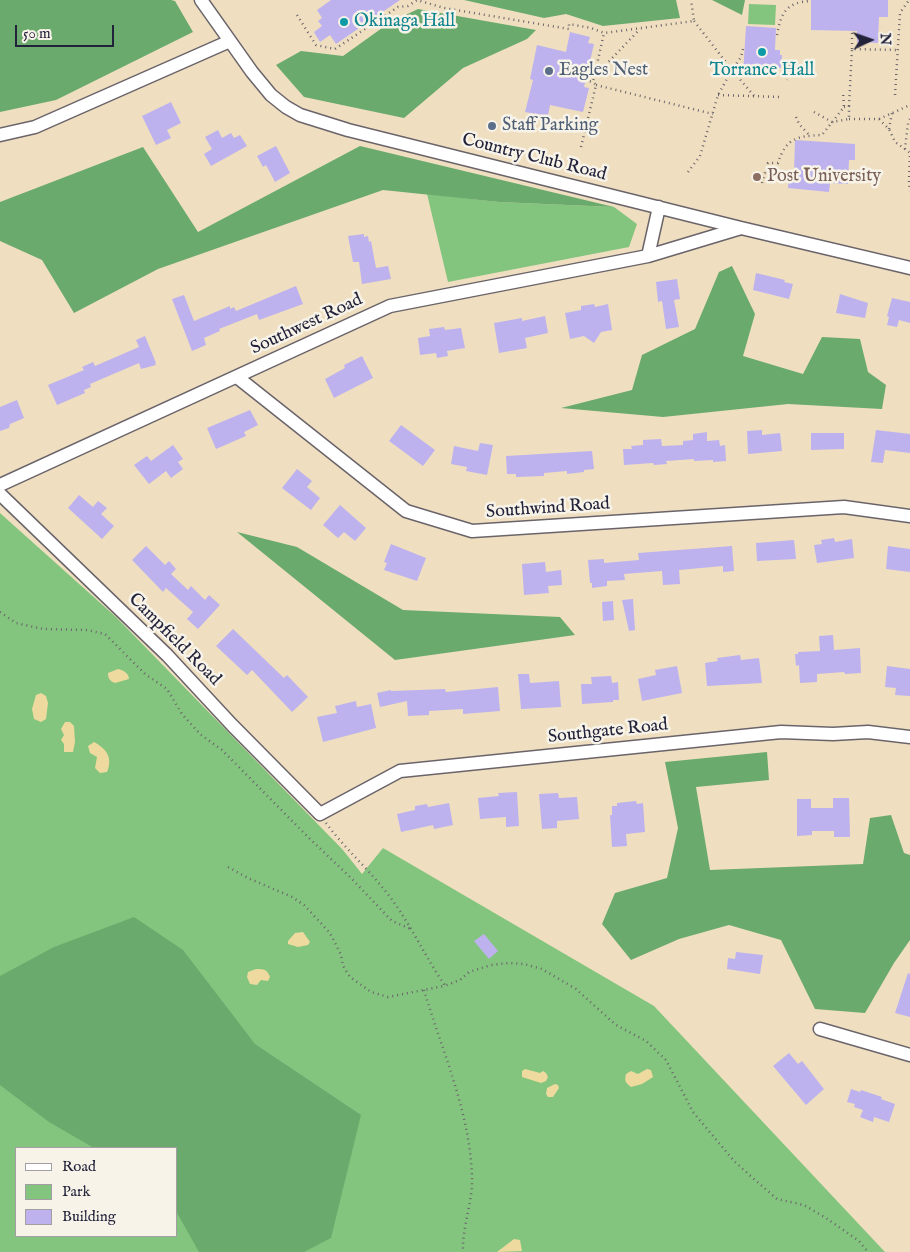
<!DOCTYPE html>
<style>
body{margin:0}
#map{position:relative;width:910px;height:1252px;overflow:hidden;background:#efdfc0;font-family:"IM FELL English",serif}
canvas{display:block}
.legend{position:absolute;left:15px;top:1147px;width:162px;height:90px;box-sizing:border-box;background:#f7f3e8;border:1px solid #a29fa3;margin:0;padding:6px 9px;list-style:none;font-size:15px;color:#22223b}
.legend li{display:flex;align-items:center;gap:10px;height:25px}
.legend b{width:25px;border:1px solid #a29fa3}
.north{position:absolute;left:845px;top:15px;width:50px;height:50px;-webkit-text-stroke:4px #f7f3e8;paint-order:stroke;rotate:87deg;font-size:14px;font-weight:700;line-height:20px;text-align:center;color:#22223b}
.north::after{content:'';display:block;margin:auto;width:18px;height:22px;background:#22223b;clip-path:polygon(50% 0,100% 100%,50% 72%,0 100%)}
.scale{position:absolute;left:15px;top:25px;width:99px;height:22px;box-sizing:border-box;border:2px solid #22223b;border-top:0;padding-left:6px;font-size:15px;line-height:18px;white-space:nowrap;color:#22223b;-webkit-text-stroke:4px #f7f3e8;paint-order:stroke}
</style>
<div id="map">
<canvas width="910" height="1252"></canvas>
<ul class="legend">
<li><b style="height:6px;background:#fff"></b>Road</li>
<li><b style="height:14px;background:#83c57e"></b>Park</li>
<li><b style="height:14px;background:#bdb2ee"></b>Building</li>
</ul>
<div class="north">N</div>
<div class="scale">50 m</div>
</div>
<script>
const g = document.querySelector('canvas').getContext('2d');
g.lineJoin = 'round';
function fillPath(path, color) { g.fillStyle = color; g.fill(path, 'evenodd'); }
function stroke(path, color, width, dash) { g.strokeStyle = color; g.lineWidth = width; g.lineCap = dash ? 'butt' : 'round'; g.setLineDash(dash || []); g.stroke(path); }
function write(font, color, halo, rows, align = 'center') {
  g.font = font + ' "IM FELL English",serif'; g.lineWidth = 5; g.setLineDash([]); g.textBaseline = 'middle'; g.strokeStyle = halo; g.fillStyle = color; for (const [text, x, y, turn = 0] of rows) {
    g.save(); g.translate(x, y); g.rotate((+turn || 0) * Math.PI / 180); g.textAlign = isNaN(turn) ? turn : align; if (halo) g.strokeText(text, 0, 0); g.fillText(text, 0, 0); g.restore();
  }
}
const green = new Path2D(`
 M749,4l27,1 -1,20 -27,-1z
 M427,194l72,8 115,5 23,17 -8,23 -181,35z
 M0,513l116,104 227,233 19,24 21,-26 271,158 231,246h-885zM16,1148h160v88h-160z`);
const forest = new Path2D(`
 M0,0h171l4,1 18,31 -137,68 -56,12z
 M464,0h212l4,18 -77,8 -37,-12 -22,4z
 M712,0h33l-3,15z
 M418,9l118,21 -9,9 -64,29 -59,50 -100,-21 -28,-32 25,-14 42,5 46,-33z
 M360,146l254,61 -115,-5 -116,-12 -225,79 -84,44 -32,-53 -42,-19v-39l143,-55 55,85z
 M732,266l23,48 -12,42 60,18 19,-37 38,2 8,33 18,13 -4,24 -94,-5 -125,13 -102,-9 71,-18 10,-35 53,-26 24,-57z
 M237,532l60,15 106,63 157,7 15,18 -180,25z
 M767,752l2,28 -73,7 14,83 153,-6 7,-46 21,-3 13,38 6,2v85l-16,23 -29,50 -50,-4 -34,-69 -52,-15 -50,14 -48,21 -29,-36 13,-31 52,-15 11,-50 -13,-66z
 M134,917l49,33 72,94 106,71 -30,123 -27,14h-105l-23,-41v-63h-82l-45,-26 -49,-37v-109l54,-29z`);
const sand = new Path2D(`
 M118,669c5,1 11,4 11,10l-14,4c-5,-2 -7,-4 -7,-10z
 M41,693l5,3 2,7 -2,16 -5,3 -7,-3 -2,-10 4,-14z
 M65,722h5l4,4 1,16 -2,10h-9v-8l-3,-4 3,-5 -3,-6z
 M94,742c13,7 19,16 13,30l-7,1 -5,-5 2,-11 -7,-4 -2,-7z
 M303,932l7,10 -2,3 -10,2 -10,-3v-3l7,-8z
 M256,969c8,0 11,0 14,8l-2,4 -7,-1 -4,5 -7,-1 -3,-7 1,-5z
 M525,1069l15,4 3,-2 3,2 2,4 -2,4 -5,2 -19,-6v-6z
 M647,1069l4,1 2,7 -11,7 -11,3c-5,-4 -7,-6 -5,-13l5,-3 7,3z
 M555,1084l3,1 1,3 -6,9h-5l-2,-3 1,-6z
 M514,1239l6,1 2,11 -25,1z`);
const building = new Path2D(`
 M331,0h69l-64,44 -6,-9 -10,7 -6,-10 8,-6 -4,-5 4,-3 -5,-8z
 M811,0h77v17h-9l-1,26 -21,-1v-11l-46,-1z
 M746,26l30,2 -1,22h5v5h2l-1,13 -16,-1v6h-5v2l-17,-1z
 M570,32l20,5 -2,6 6,1 -10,43 5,1 -6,24 -33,-7 -2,11 -23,-4 8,-32 -3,-1 7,-34 29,7z
 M171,102l10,21 -14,7 4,8 -15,7 -14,-29z
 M218,130l4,8 9,-5 3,5 6,-3 7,11 -36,20 -7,-12 8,-5 -7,-12z
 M795,140l60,4v16h-6l-1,24 -18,-1 -1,9 -41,-4 1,-17 5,1z
 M276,146l14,27 -15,9 -9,-17 -3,2 -6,-11z
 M364,234v3l4,-1 1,6 2,-1 5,27 12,-2 3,13 -29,5 -3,-22h-6l-5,-26z
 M756,273l29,7 -1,2 9,2 -4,15 -36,-9z
 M677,279l3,20 -6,1 5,27 -13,2 -4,-28 -4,1 -2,-20z
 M296,286l7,18 -44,16 -2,-6 -38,15 1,2 -16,7 2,7 -14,6 -20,-52 12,-4 10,26 36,-15v3l4,-2 2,4z
 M840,294l28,9 -3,15 -29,-5z
 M892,298l18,4v21l-11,-3 -2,7 -10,-2 2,-8 -2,-1z
 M594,304l1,3 13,-3 4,26 -11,2 -7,11 -10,-7 -14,3 -5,-26 16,-3v-4z
 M545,316l3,17 -23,5 2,10 -28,5 -5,-30 28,-5v3z
 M444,327l1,3 16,-2 4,20 -18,3 1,5 -11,2 -1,-5 -16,2 -2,-17 12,-2 -1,-7z
 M145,336l11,27h-1l1,2 -15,4 -2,-6 -49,21 1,3 -7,3 1,3 -28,12 -9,-20 36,-15 -2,-3 11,-5 2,4 44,-19 -3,-7z
 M362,356l11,22 -39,20 -9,-19 20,-11 -1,-3z
 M17,400l7,18 -14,6 -1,4 -9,3v-24z
 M250,410l8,15 -14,7 2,4 -30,13 -9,-21z
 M401,425l34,25 -12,16 -34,-25z
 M762,430v5l18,-2 2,18 -34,3 -1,-23z
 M876,430l34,4v19l-25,-3 -2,13 -12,-1z
 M707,432v9l12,-1 1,6 5,-1 1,16 -13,1v-2l-19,1v-2l-28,2 1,3 -13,1 -1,-2 -29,2 -1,-16h9l-1,-3 12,-1v-5l18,-1 1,7 21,-1v-4l10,-1v-6z
 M811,433h33v16l-33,1z
 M480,443l13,2 -6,30 -21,-4 1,-4 -16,-3 3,-18 24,5z
 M173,445l10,14 -5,3 5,7 -12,9 -5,-7 -17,13 -15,-19 13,-9 4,5z
 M592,451l2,18 -10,1v2l-17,2v-3l-23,2v3l-28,1v-3h-9l-1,-18z
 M297,469l15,12 -5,6 13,11 -9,12 -29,-22z
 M79,495l14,12 5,-6 9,7 -6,6 13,12 -12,13 -34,-31z
 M340,505l26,23 -11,13 -11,-9 -6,6 -15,-13z
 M834,538l1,4 17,-3 2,19 -37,5 -3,-18 8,-1 -1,-4z
 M794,540l2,19 -39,2 -1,-18z
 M391,544l35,14 -9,23 -33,-11 3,-7 -3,-1z
 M146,546l19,19 4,-4 7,8 -5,5 17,16 3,-4 14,14 4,-5 11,10 -22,24 -11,-10 6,-7 -27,-24 -3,4 -31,-32z
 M732,546l2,25 -11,1v-6l-44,4 1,14 -17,1 -1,-14 -38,3 1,6 -18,1v5l-15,2v-5h-2l-2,-23 16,-1v4l35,-3 -1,-7z
 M888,546l22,3v23l-24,-3z
 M545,562l1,10 15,-2 1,15 -14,1 1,7 -25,2 -2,-31z
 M633,599l2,31 -6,1 -7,-31z
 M613,601l1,19 -11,1 -1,-19z
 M233,629l51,49 3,-3 21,22 -16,15 -40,-42 -5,5 -31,-29z
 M833,635l1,15 26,-2 1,25 -16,1 -1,-2 -27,2v8l-17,1 -1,-18 -3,1 -1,-12h3v-2l22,-1 -1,-15z
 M740,655l1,5 18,-2 3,25 -55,3 -2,-23 13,-2 -1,-3z
 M677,666l5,27 -40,8 -4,-22 18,-4 -1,-5z
 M887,666l23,3v27l-15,-1 1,-7 -11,-1z
 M518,674h11l1,9 29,-2 2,26 -40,2z
 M611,676l1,7 6,-1 1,18h-6v2l-31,2 -1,-20h11l-1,-7z
 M498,687l2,24 -37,3v-5l-34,2v4l-21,1 -1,-15 -27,6 -3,-14 14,-3v1l54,-2 1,3z
 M356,701l1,6 14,-3 5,24 -53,14 -6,-25 20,-4 -2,-7z
 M517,792l2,34 -13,1v-10l-26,2 -2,-21 21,-2 -1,-3z
 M558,793l1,5 18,-1 2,22 -22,2v7l-15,1 -3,-35z
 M833,798h16l1,39h-16v-6h-22v4l-15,1v-37h14v9h22z
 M636,801l1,3 6,-1 2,29 -19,2 1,12 -15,1 -2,-32h2v-9h5v-3z
 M449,803l4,22 -19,4 -1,-4 -32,7 -4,-18 18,-4v-4l12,-2 1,3z
 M484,934l14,17 -9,8 -15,-18z
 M736,952l27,3 -3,19 -33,-5 1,-11 7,1z
 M908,973l2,1v43l-15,-4z
 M789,1053l9,11 4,-3 22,28 -18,16 -33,-39z
 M851,1089l9,3 1,-2 21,7 -1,2 14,5 -6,18 -15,-5 -1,5 -13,-5 3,-7 -9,-3 1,-3 -8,-2z`);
const path = new Path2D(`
 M297,15l19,30 19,4 63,-42 10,-1 9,-6 27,8 125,21v-5l22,4 13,5 90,-12 -3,-21
 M694,21l38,49 9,-13 2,-8
 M777,35c4,-23 10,-33 34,-34
 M852,49v-17
 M785,65h5l-3,15
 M595,76l45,-47
 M585,80l8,2
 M596,85l117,29
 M718,95l62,2
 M895,95l5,-82 9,-13
 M844,107l5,-1 3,-57 46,1
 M814,112l18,10 17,-3v-13
 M796,117l3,7 11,12
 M849,119h30l31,-14
 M879,119l10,10 6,13 10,7
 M910,119l-2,4 -3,26 5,4 -1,29 1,9
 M889,129l3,-16
 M581,147l15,-62 -3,-3 11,-49
 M688,172l12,-16 18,-61 14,-25 23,27
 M762,183l6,-20h10c8,-25 19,-27 44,-28l22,-28 -1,-15
 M0,612l16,11 27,6 44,1 18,4 40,40 22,15 15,25 18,20 22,16 87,88 41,39 42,44 19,8
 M326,823c17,23 38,42 56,64 25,29 40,65 62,97v2l16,-6 9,-8 22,-7 18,-2 15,1 18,5 34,20 40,36 30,16 20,19 27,52 41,49 21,19 22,19 27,6 22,13 33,23 9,11
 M228,867l20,11 44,19 12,8 26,28 11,22 2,11 7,11 21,15 17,5 56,-11
 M424,990c18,61 46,122 48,187 1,25 -10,50 -9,75`);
const minor = new Path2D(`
 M201,0l51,72 19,23 15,12 14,8 48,15 393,98 169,40
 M0,135l35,-8 195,-86
 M648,256l11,-49
 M237,377l169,134 66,20 372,-24 66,9
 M0,485l390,-179 258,-50 93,-28
 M0,494l167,161 65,70 88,89 80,-43 381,-39 52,2 35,-2 42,5
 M820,1029l90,26`);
const markers = [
 [344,22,5,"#0f9aa8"],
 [762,52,5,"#0f9aa8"],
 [549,71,5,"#5c6f8a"],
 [492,126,5,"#5c6f8a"],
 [757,177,5,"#8d6e63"]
];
const cultureNames = [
 ["Okinaga Hall",354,22],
 ["Torrance Hall",762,71,"center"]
];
const serviceNames = [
 ["Eagles Nest",559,71],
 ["Staff Parking",502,126]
];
const streetNames = [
 ["Country Club Road",534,158,14],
 ["Southwest Road",307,325,-25],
 ["Southwind Road",548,509,-4],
 ["Campfield Road",174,640,45],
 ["Southgate Road",608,732,-6]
];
const educationNames = [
 ["Post University",767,177]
];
fillPath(green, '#83c57e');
fillPath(forest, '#6aaa6d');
fillPath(sand, '#eeda9e');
fillPath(building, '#bdb2ee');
stroke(minor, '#6a646a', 15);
stroke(path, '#6a646a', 2.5, [1, 4]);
stroke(minor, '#fff', 12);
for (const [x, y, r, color] of markers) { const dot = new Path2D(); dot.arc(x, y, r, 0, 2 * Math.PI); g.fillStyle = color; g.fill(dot); stroke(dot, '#f7f3e8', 2); }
write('18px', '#0d838f', '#f7f3e8', cultureNames, 'left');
write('18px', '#4e5e75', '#f7f3e8', serviceNames, 'left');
write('18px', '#22223b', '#f7f3e8', streetNames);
write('18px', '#785e54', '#f7f3e8', educationNames, 'left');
</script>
